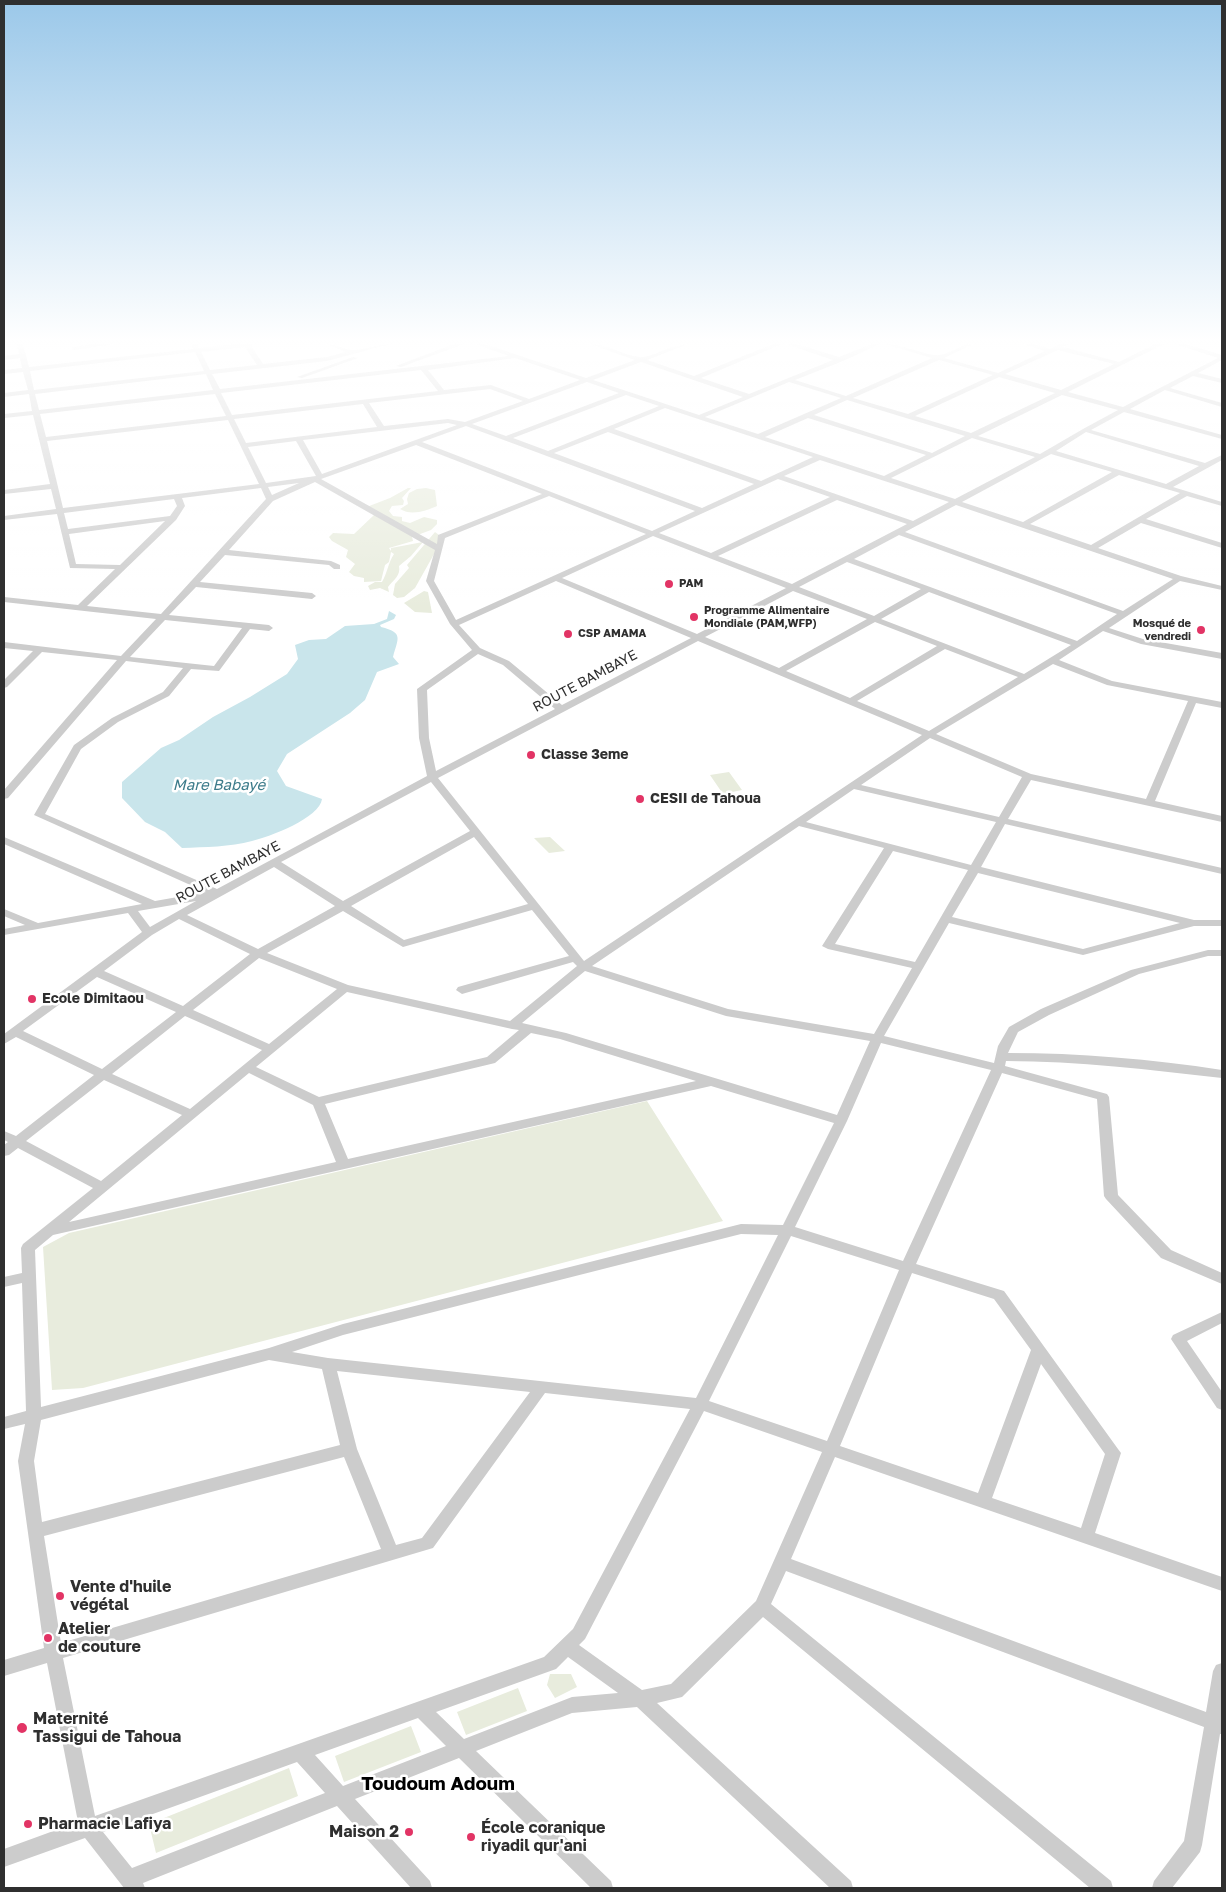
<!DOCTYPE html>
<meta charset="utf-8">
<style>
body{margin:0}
#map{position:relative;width:1226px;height:1892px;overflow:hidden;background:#fff;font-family:"Golos Text",sans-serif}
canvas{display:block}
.frame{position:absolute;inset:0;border:5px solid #2f2f2f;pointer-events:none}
</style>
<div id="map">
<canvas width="1226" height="1892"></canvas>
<div class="frame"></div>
</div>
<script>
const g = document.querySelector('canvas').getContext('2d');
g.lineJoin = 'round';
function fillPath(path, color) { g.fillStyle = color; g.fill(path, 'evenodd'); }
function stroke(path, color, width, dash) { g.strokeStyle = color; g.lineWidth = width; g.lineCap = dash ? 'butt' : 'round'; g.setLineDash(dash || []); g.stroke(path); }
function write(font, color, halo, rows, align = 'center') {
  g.font = font + ' "Golos Text",sans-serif'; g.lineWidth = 5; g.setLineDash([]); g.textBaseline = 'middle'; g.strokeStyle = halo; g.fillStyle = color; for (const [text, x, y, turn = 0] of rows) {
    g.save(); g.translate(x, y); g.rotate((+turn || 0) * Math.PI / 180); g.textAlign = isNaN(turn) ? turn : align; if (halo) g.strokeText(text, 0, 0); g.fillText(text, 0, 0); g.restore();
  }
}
const green = new Path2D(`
 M408,488h3l-9,10 2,3 -1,4 -11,1 -3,5 4,5 9,1v4l8,2 14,-6 13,3v4l-6,6 -19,7 1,4 -24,7 2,3v-3l32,-6 -12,14 -12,10c2,10 -6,14 -11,21l1,5 -9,-4 -10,2 -2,-4 7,-4h7c5,-8 6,-19 12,-28l-3,-2 -2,10 -4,3 -4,16 -17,1v-4l-10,-2 -5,-4 6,-8 -9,-7 2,-7 -16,-9 -3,-4 4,-4 21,1 20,-19 -10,-7 26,-10z
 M426,488l9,2 2,16c-11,5 -26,10 -37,3l8,-5 -1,-5 2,-6 8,-4z
 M435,532l4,3 -1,12 -23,41 -11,9 -7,1 -4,-3 2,-11 14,-16 -2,-3z
 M424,591l4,1 4,21 -17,-1 -11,-9z
 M729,772l13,18 -19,4 -13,-19z
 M550,837l15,14 -16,2 -15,-15z
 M647,1101l76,120 -640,167 -31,2 -9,-143 26,-14z
 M550,1674h21l6,13 -22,11 -8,-13z
 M518,1688l9,23 -61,24 -9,-23z
 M411,1726l10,26 -77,30 -9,-26z
 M289,1768l9,28 -142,57 -7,-29z`);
const water = new Path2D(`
 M389,611l7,4 -2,4 -14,6 1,2c23,6 17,11 12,30l6,7 -22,8 -12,28 -15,13 -63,41 -10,17 9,15 36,13c-2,19 -53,38 -70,42 -22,6 -47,6 -70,7l-17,-16 -20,-10 -23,-24v-16l39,-34 18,-8 34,-23 37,-20 37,-23 11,-15 -3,-14 14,-5 17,-1 19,-13 29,-2 13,-5z`);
const minor = new Path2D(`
 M17,344h6l6,23 164,-18 -2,-5h6l2,4 33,-4h23l-4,2 12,18 64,-7 19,-5 -20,-8c10,0 19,6 28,6 11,0 23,-6 36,-6l-63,17 -115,13 8,15 289,-33 -34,-12h10l101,34 49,-18 -45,-16c18,0 32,11 49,13 11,2 33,-13 49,-13l-41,16 47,16 79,-32h9l-81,34 48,16 84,-34 -47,-16h11l42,13 32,-13h9l-37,17 -48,19 51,16 86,-38 -47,-14c18,0 33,9 50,11 11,2 25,-11 38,-11l-29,14 54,15 47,-22 -21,-7h11l15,5 9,-5h9l-5,3 56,15 36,-18h9l-96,48 55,15 95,-49 -43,-14h11l36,11v5l-24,13 24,6v4l-29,-7 -23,12 52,15v4l-57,-17 -35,19 92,26v4l-98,-27 -33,18 114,33 17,-8v5l-49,27 49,15v4l-35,-10 -41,23 76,24v5l-81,-25 -43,25 83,28 41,10v4l-42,-9 -71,47 34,11 79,14v6l-81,-15 -38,-13 -44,29 53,21 110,21v6l-26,-5 -41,98 67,15v6l-191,-42 -23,39 214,49v6l-217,-50 -24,43 213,53h28v6h-28l-111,29 -134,-32 -65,113 110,27 4,-17 11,-19 32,-18 90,-39 77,-20h14v6h-14l-69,18 -90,41 -31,17 -10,21c72,0 143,6 214,17v8c-72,-8 -143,-17 -216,-17l-1,5 102,28 2,3 9,98 53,55 51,23v11l-61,-26 -55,-59 -2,-3 -7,-97 -95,-26 -86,191 88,27 114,158 3,4 -26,80 127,44v14l-387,-134 -44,102 415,153 7,-41 3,-6 6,-2v71h-2l-18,111 -2,7 -28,36h-20l2,-7 30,-40 20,-114 -418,-156 -15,33 340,277 2,7h-23l-327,-271 -81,80 -25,6 194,178 2,7h-23l-193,-181 -65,6 -96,38 135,130 2,7h-22l-132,-130 -104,41 75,82 2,7h-21l-74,-82 -194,77 2,5h-21l-39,-50 -81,29v-18l74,-27 -31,-159 -43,13v-16l40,-12 -26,-187 7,-37 -21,5v-12l22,-6 -4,-128 -18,4v-10l18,-4 -1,-25 2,-4 70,-56 -75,-40 -9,7 -5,1v-11l4,-3 -4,-2v-9l12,5 78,-61 -78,-38 -12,7v-10l138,-102 -14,-19 -124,22v-6l21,-4 -21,-9v-7l34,14 104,-19 -138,-60v-7l151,64 51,-9 -172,-77 40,-70 38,-27 51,-26 20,-24 -57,-7 -118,137 -4,1v-9l113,-130 -75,-8 -35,35 -3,1v-8l29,-29 -29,-3v-6l117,14 35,-37 -152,-17v-5l74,8 37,-36 -45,-1 -13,-54 -53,6v-4l52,-7 -5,-20 -47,5v-4l46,-6 -17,-69 -29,3v-4l28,-3 -3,-17 -25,3v-4l24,-3 -5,-18 -19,2v-4l18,-2 -2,-10 -16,2v-4l15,-2zM245,347l12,18 -47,5 -9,-18zM1058,350l56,14 -53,26 -56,-16zM195,352l9,19 -170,19 -4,-19zM515,358l65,22 -51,19 -38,-14 -47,5 -16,-20zM939,360l54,15 -85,39 -55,-16zM641,362l102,35 -44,18 -106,-35zM421,370l17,21 -206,24 -11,-22zM206,374l7,16 -174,20 -4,-16zM999,377l56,16 -84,40 -56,-17zM587,382l32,11 -113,43 -34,-12zM789,382l52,16 -83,36 -53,-17zM490,389l33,12 -58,21 -17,-3 -64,7 -15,-23zM215,394l11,22 -180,21 -6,-23zM626,395l33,11 -111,45 -35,-13zM1062,395l56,15 -35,19 -43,25 -62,-18zM847,400l118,36 -33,17 -118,-38zM363,404l14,23 -131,16 -12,-24zM665,408l148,49 -52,24 -147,-52zM808,418l118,37 -42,21 -119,-39zM228,420l31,64 -196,24 -16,-67zM448,423l9,2 -135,49 -19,-34zM466,426l229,85 -43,20 -230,-89zM608,432l146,52 -52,24 -148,-55zM1086,432l113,34 -33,18 -110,-33zM972,438l63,19 -80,42 -64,-21zM296,441l20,35 -50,7 -18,-36zM416,445l126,49 -104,41 -1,9 -116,-65zM1051,454l61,18 -89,50 -61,-20zM820,460l129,42 -36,19 -129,-45zM1119,475l61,18 -89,52 -61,-21zM778,479l52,18 -119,56 -52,-20zM315,482l120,68 -9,31 24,43 22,26 -55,39 2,49 8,38 -210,113 -172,-75 36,-65 37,-27 51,-26 22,-27 28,2 31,-42 19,2 4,-3 -4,-3 -100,-10 27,-28 116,12 4,-3 -4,-3 -112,-11 25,-27 104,10 5,4h6v-4l-9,-4 -102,-11 44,-49zM299,483l-27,12 -4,-8zM261,488l5,11 -105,115 -74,-8 89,-86 9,-14 -3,-8zM549,496l97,38 -190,86 -22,-39 11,-43zM174,499l3,7 -7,10 -102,13 -4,-16zM837,500l70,24 -115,60 -74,-28zM956,505l217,74 -50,32 -218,-79zM165,521l-45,44 -44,-1 -7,-30zM899,535l218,79 -40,27 -223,-82zM653,536l133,52 -89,46 -135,-56zM847,562l74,27 -47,27 -75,-29zM556,581l135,57 -129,67 -53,-44 -29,-13 -21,-23zM793,591l74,28 -88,49 -74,-31zM929,592l142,53 -47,29 -143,-55zM165,620l77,8 -28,38 -84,-9zM875,622l62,24 -87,52 -64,-27zM698,641l224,94 -338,226 -146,-183zM945,649l73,28 -89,54 -72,-30zM478,654l25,11 52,44 -119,62 -7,-33 -2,-48zM1053,664l54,21 81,16 -42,98 -115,-25 -95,-40zM930,738l92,39 -23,40 -138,-32zM431,782l39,49 -127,70 -62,-39zM854,789l142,33 -25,43 -165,-43zM799,826l85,22 -62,98 6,3 84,19 -38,66 -146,-25 -136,-43zM474,837l54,67 -124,36 -53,-34zM893,851l75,19 -53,92 -80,-18zM274,867l61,39 -77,43 -71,-34zM978,873l202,50 -97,26 -131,-32zM196,901l-46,26 -12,-16zM532,910l37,46 -111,31 -2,3 6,4 111,-32 4,4 -67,55 -162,-36 -81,-32 76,-42 60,36zM179,919l71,35 -67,52 -79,-35 48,-36zM259,958l78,31 -68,55 -76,-34zM585,971l141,45 144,25 -33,74 -271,-82 -44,-10zM97,977l79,35 -74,57 -79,-38zM347,992l165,37 7,1 -32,27 -168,40 -63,-30zM185,1016l77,34 -72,59 -78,-35zM531,1033l29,6 136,42 -348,78 -23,-55 170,-41zM881,1043l110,27 -88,191 -108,-34 52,-106zM249,1073l64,32 23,57 -267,60zM104,1080l78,35 -81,66 -75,-40zM711,1086l123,37 -51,102 -42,-1 -398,100 -74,24 -228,59 -6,-157 18,-15zM741,1234l37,1 -82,163 -368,-40 -36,-6 51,-17zM791,1236l108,34 -72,171 -118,-40zM912,1273l82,26 37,51 -53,143 -138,-47zM269,1360l53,9 18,76 -298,77 -8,-61 7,-41zM1041,1364l64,90 -24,74 -89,-30zM337,1371l193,21 -108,146 -26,7 -39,-96zM545,1393l145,16 -117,220 -29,28 -449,159 -32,-158 370,-110zM704,1411l118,41 -66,149 -85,83 -29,6 -63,-45 6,-6zM344,1457l37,92 -320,94 -17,-107zM568,1657l50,36 -46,4 -108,42 -28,-27 120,-43zM418,1718l28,28 -103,40 -28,-31zM297,1762l28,31 -193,75 -29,-36z
 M90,344h24l-40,6 -3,-2z
 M454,344h10l-63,23 -5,-1z
 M353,357l5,1 -56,20 -5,-1z
 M1222,1312v11l-35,18 35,51v18l-5,-2 -46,-69 2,-4z`);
const markers = [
 [669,584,5,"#e23465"],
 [694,617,5,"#e23465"],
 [1201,630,5,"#e23465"],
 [568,634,5,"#e23465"],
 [531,755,5,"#e23465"],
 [640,799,5,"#e23465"],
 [32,999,5,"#e23465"],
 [60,1596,5,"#e23465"],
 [48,1638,5,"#e23465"],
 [22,1728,6,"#e23465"],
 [28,1824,5,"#e23465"],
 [409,1832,5,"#e23465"],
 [471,1837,5,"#e23465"]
];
const farPoinames = [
 ["PAM",679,584],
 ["Programme Alimentaire",704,611],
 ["Mondiale (PAM,WFP)",704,624],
 ["Mosqué de",1191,624,"right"],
 ["vendredi",1191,637,"right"],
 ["CSP AMAMA",578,634]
];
const streetNames = [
 ["ROUTE BAMBAYE",585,681,-28],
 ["ROUTE BAMBAYE",228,872,-28]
];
const poiNames = [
 ["Classe 3eme",541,755],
 ["CESII de Tahoua",650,799],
 ["Ecole Dimitaou",42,999]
];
const waterNames = [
 ["Mare Babayé",219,785]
];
const nearPoinames = [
 ["Vente d'huile",70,1587],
 ["végétal",70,1605],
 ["Atelier",58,1629],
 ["de couture",58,1647],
 ["Maternité",33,1719],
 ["Tassigui de Tahoua",33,1737],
 ["Pharmacie Lafiya",38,1824],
 ["École coranique",481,1828],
 ["riyadil qur'ani",481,1846],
 ["Maison 2",399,1832,"right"]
];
const nearQuarternames = [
 ["Toudoum Adoum",438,1784]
];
fillPath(green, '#e8ecdd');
fillPath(water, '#c9e5eb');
fillPath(minor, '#ccc');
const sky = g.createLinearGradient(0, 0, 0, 609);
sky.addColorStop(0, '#9bc8e9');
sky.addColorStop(0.56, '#fff');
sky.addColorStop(1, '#ffffff00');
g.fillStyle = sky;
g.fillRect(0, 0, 1226, 609);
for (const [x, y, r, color] of markers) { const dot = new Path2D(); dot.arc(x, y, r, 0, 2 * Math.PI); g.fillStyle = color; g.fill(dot); stroke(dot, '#fff', 2); }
write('bold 11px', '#2f2f2f', '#fff', farPoinames, 'left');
write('14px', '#2f2f2f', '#fff', streetNames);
write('bold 14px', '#2f2f2f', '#fff', poiNames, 'left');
write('italic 15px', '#3c7b8a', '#fff', waterNames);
write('bold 16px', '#2f2f2f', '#fff', nearPoinames, 'left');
write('bold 19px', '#000', '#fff', nearQuarternames);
</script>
